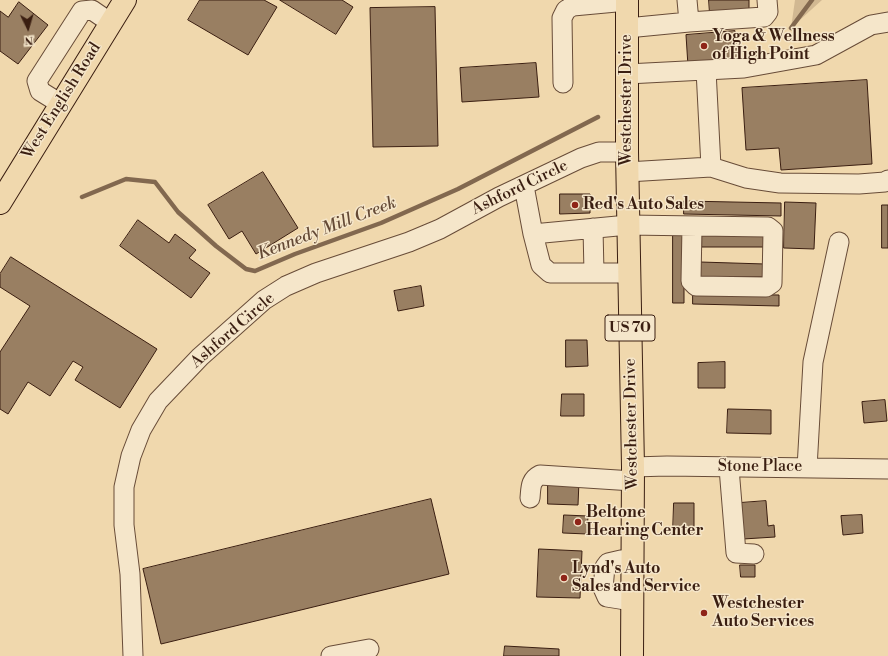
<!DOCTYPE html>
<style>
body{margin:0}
#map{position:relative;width:888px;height:656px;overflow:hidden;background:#f0d8ad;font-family:"Libre Bodoni",serif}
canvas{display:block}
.north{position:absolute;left:8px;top:8px;width:40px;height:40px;-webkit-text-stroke:3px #f5e6ca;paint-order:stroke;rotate:175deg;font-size:11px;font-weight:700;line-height:16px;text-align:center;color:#3a1e11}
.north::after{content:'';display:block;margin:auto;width:14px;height:18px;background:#3a1e11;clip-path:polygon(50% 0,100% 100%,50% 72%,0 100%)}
</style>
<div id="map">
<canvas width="888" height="656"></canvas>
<div class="north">N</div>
</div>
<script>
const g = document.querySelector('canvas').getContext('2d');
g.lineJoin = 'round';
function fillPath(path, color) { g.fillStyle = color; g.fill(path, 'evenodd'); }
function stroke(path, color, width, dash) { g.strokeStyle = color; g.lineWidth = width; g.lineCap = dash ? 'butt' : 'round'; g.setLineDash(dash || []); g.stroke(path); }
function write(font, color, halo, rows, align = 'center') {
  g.font = font + ' "Libre Bodoni",serif'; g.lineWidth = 3; g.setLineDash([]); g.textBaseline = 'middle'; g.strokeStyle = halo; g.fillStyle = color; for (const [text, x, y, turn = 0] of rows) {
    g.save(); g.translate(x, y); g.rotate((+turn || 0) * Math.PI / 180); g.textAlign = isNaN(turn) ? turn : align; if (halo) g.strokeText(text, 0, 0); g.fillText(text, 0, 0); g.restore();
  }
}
const green = new Path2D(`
 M795,0h27l-31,28z`);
const stream = new Path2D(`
 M791,28l21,-28
 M82,197l44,-18 29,3 23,30 38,34 30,23 9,2 40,-17 86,-31 77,-34 140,-72`);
const building = new Path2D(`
 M200,0h64l13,7 -29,48 -60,-35z
 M280,0h62l11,7 -17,27z
 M709,0h40v11l-39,3z
 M19,2l29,23 -30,39 -18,-13v-40l8,6z
 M435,7l3,139 -65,1 -3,-139z
 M735,31l3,32 -50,3 -2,-31z
 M536,63l3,34 -77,5 -2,-34z
 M867,80l5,84 -91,6 -2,-22 -33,2 -4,-62z
 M263,172l35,56 -42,26 -14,-23 -13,8 -21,-34z
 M560,194h30v19l-30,1z
 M684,201l97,2v13l-97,-2z
 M785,202l31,1 -2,46 -30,-1z
 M882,205h6v43h-6z
 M138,220l31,23 6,-9 21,16 -7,8 21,15 -19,25 -71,-52z
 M673,232h11v71h-11z
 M702,233h64v14h-64z
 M11,257l146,92 -37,59 -45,-28 8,-13 -10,-6 -23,35 -22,-14 -20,32 -8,-5v-57l30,-46 -30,-19v-13z
 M700,262l65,2 -1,13h-64z
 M421,286l3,20 -26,5 -4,-20z
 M693,294l86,1v11l-86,-2z
 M566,340h21l1,26 -22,1z
 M725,362v26h-27v-25z
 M562,394h22v22h-23z
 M885,400l2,21 -23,2 -2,-21z
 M728,409l43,1v24l-44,-1z
 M548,481h31l-1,24 -30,-1z
 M431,499l18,75 -288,70 -18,-75z
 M766,501l2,25 6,-1 1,12 -32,2 -3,-36z
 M674,503h20v29h-21z
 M564,515l24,1 -1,18 -24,-1z
 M862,515l1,18 -20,2 -2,-19z
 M539,549l43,2 -2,47 -43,-1z
 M740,565h15v12h-14z
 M505,646l54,3v7h-55z`);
const minor = new Path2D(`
 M687,0l2,22
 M627,28l62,-6 75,-5 4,-5 -1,-12
 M706,70l5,97
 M627,74l117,-6 72,-13 55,-30 17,-3
 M563,83l-1,-65 4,-8 7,-4 54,-5
 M61,104l-21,-13 -3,-10 45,-70 10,-1 19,13
 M627,172l84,-5 35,11 34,5 79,1 26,-2 3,-2
 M524,186l9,48 8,31 9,8h79
 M593,228l1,45
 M533,234l95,-9 140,2 5,4 -1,52 -6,4 -70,-1 -5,-5 1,-55
 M633,467l34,-1 221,3
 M729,468l7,85 18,1
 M807,468l6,-106 26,-120
 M530,498c1,-10 0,-18 10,-23l93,6
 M632,601l-25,-4 -4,-9 2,-21 3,-4 13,-3 12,-1
 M133,656l-3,-82 -6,-49v-38l7,-31 10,-26 17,-29 42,-44 64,-57 22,-14 30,-13 93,-31 31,-13 59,-32 82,-39 18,-6h28
 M331,656l38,-7`);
const major = new Path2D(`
 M627,0v152l6,315 -1,189
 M0,203l125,-203`);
const markers = [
 [704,46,4,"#8f2418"],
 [575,205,4,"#8f2418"],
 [578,522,4,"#8f2418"],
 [564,578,4,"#8f2418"],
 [704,613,4,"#8f2418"]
];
const shields = [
 [630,328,50]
];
const shieldNames = [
 ["US 70",630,328]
];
const poiNames = [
 ["Yoga & Wellness",712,37],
 ["of High Point",712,55],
 ["Red's Auto Sales",583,205],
 ["Beltone",586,513],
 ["Hearing Center",586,531],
 ["Lynd's Auto",572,569],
 ["Sales and Service",572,587],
 ["Westchester",712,604],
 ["Auto Services",712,622]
];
const streetNames = [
 ["Westchester Drive",627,100,-90],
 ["West English Road",62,101,-58],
 ["Ashford Circle",520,188,-26],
 ["Ashford Circle",233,331,-41],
 ["Westchester Drive",632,424,-91],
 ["Stone Place",760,467]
];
const waterNames = [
 ["Kennedy Mill Creek",327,229,-21]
];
fillPath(green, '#d1b892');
stroke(stream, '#82684f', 4.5);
fillPath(building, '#997f62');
stroke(building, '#3a1e11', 1);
stroke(minor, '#684c38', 21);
stroke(major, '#3a1e11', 24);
stroke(minor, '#f5e6ca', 19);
stroke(major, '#f0d8ad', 22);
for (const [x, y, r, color] of markers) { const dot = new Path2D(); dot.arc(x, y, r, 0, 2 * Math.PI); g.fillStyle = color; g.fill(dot); stroke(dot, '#f5e6ca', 1.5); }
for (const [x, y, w] of shields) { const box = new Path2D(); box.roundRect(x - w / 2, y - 13, w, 26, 3); g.fillStyle = '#f5e6ca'; g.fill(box); stroke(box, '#3a1e11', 1); }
write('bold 15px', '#3a1e11', null, shieldNames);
write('bold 16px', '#3a1e11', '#f5e6ca', poiNames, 'left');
write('16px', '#3a1e11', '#f5e6ca', streetNames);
write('italic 17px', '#644935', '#f5e6ca', waterNames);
</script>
